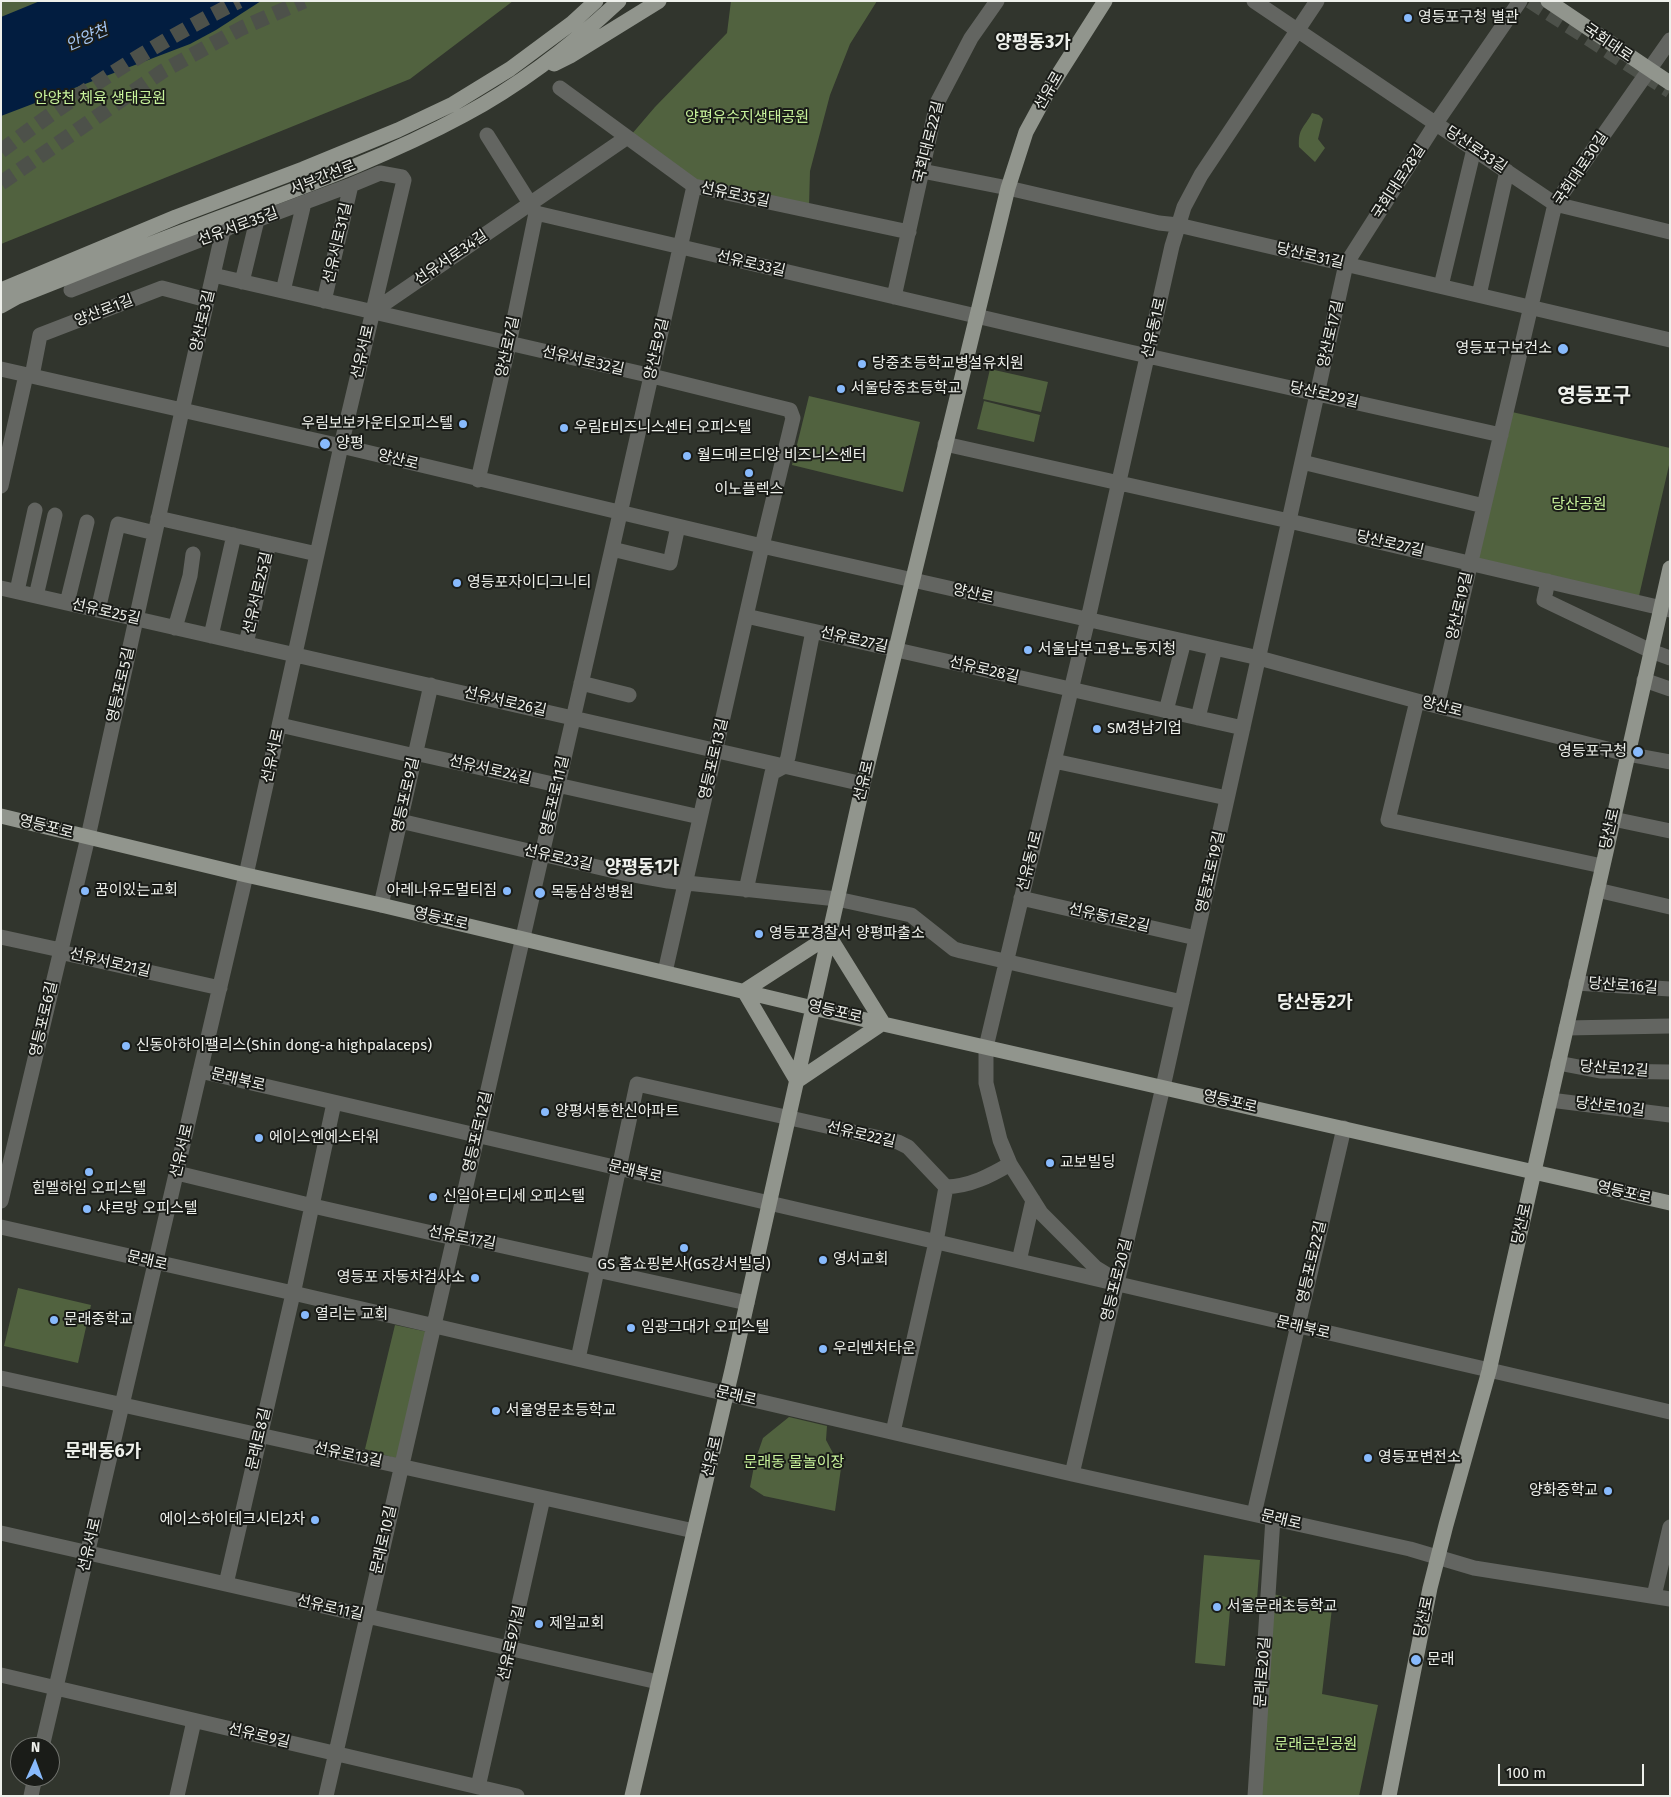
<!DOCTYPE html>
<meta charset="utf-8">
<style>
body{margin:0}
#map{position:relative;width:1671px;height:1797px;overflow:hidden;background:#31352d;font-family:"Fira Sans",sans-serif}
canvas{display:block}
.frame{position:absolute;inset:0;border:2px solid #eef0eb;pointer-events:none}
.north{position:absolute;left:10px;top:1737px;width:50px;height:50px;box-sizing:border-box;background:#1a1c18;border:1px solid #6f716c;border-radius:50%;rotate:2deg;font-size:14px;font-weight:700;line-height:20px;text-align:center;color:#eef0eb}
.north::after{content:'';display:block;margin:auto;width:18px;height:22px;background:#88bafc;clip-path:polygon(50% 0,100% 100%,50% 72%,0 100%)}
.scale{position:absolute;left:1498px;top:1764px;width:146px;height:22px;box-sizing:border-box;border:2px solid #eef0eb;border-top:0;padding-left:6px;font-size:15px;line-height:18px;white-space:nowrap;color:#eef0eb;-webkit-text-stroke:4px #1a1c18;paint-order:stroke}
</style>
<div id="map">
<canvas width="1671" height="1797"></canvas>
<div class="frame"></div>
<div class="north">N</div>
<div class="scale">100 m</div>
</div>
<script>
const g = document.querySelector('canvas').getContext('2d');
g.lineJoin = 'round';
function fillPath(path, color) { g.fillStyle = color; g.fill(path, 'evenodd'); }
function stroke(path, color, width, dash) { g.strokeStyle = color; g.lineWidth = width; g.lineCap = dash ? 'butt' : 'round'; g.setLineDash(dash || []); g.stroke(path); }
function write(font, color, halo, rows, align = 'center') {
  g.font = font + ' "Fira Sans","Noto Sans KR",sans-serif'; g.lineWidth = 4; g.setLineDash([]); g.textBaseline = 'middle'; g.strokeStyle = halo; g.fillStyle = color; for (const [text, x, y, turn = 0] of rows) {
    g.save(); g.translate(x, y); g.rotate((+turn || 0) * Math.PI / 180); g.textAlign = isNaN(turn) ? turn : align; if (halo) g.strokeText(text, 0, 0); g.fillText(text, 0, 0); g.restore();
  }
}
const green = new Path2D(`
 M1,1h512l-103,78 -409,165z
 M731,1h146l-27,43 -20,51 -20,76 -1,36 -114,-25 -64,-47 24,-28 72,-74z
 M1312,113l7,2 4,4 -5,20 7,9 -10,14 -16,-15c-1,-19 5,-19 13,-34z
 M990,369l58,13 -7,30 -58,-13z
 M809,396l111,26 -17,70 -111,-27z
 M984,401l56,14 -6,27 -57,-13z
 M1512,412l158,36v13l-31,135 -161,-37z
 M18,1288l73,17 -13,58 -74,-17z
 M395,1325l33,7 -30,127 -33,-10z
 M789,1417l38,9 -1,14 15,28 -6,43 -71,-15 -14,-9 5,-26 8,-23z
 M1204,1555l56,5 -4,52 -26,-2 -5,56 -30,-3z
 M1273,1594l59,14 -10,86 56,11 -19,91h-98z`);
const water = new Path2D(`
 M40,1h221l-45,29 -26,14 -189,72v-99z`);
const highwayTunnel = new Path2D(`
 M1530,1l140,90
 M1,151c75,-57 154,-108 238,-150
 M1,183l162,-112 79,-43 62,-27`);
const minor = new Path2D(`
 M1254,1l301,203 115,28
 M560,88l134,98 215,46
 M487,135l49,78 594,139 371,83
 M922,171l86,17 151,35 19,2 492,115
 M213,275l439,101 138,34 3,8 -31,128 -97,426
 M242,282l15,-62
 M1441,286l33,-137
 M283,291l21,-88
 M1479,295l28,-124
 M894,297l43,-194 34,-65 26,-37
 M324,301l27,-116
 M372,312l254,-174
 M1,369l340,77 421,100 497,112 158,43 210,53 43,8
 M32,376l8,-41 122,-47 45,12
 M945,444l344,77 381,89
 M1302,462l182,44
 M478,480l31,-136 27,-131
 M1,486l25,-111
 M158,518l159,36
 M612,549l58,14 8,-37
 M1548,581l-4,19 107,51 19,7
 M1,588l862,196
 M17,591l18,-81
 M36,596l19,-81
 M67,603l20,-81
 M98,610l20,-86 37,9
 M746,616l497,112
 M175,628l15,-52 3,-22
 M211,636l23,-101
 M246,644l23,-101
 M1644,680l26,9
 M581,683l48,12
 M1417,701l-29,119 214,46
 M1437,706l118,-502 115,-164
 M1166,711l18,-70
 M1198,718l17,-70
 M280,725l135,31 4,-2 281,63
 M1054,761l173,37
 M1613,819l57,12
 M400,821l223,52 45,8 169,18 74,16 43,34 7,2 221,51
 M746,890l26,-117 13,-7 3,-9 25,-126
 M1597,890l73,17
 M1021,898l175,40
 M381,905l50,-220
 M1,937l55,12 8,4 156,35
 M1576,983l94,6
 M1566,1028l104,-2
 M1558,1063l42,8 70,1
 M200,1071l1470,341
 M1550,1100l120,15
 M177,1173l136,33 141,32 8,-1 131,29 4,4 150,33
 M946,1187c24,-1 44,-11 64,-23
 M1,1201l87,-364 94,-426 41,-180
 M1,1227l292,66 779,181 338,75 64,19 196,31
 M1019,1261l14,-61
 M1114,1279l-18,-11 -55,-55 -31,-49 -10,-24 -14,-57v-36l102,-428 84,-373 12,-39 17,-32 116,-174
 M578,1359l59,-275 261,58 10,5 38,40
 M1,1378l693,153
 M893,1432l43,-190 10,-55
 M1072,1474l91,-387 183,-823 90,-141 84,-122
 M1254,1514l90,-386
 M1,1533l657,149
 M226,1584l69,-299 39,-182
 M1654,1596l16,-69
 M1,1675l516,121
 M42,1747l204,-872 95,-429 63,-266 -2,-3 -22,-4 -29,12 -94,35c-11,0 -25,5 -34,11l-152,59
 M478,1787l65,-289
 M31,1796l4,-19
 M177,1796l17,-75
 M326,1796l286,-1247 82,-363
 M1255,1796l18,-278`);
const major = new Path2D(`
 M1548,1l122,82
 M554,64l16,-8 89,-55
 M1,290l175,-73 127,-48 95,-39 55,-26 57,-35 62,-46 24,-22
 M1,306l16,-9c62,-24 123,-50 186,-73 88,-33 178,-64 261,-109 56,-30 108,-70 155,-114
 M1,816l245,59 135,30 432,103 857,195
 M829,936l54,87 -86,58 -53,-90z
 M632,1796l100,-426 131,-586 145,-596 18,-56 25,-46 54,-85
 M1389,1796l41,-208 16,-63 43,-154 181,-803`);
const markers = [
 [1408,18,5,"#88bafc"],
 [1563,349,6,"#88bafc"],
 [862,364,5,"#88bafc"],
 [841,389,5,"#88bafc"],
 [463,424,5,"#88bafc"],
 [564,428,5,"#88bafc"],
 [325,444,6,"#88bafc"],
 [687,456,5,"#88bafc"],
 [749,473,5,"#88bafc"],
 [457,583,5,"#88bafc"],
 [1028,650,5,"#88bafc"],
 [1097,729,5,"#88bafc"],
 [1638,752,6,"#88bafc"],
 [85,891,5,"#88bafc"],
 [507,891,5,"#88bafc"],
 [540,893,6,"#88bafc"],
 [759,934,5,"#88bafc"],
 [126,1046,5,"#88bafc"],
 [545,1112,5,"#88bafc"],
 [259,1138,5,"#88bafc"],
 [1050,1163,5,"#88bafc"],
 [89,1172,5,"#88bafc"],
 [433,1197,5,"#88bafc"],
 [87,1209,5,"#88bafc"],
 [684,1248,5,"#88bafc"],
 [823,1260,5,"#88bafc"],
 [475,1278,5,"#88bafc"],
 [305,1315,5,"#88bafc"],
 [54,1320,5,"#88bafc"],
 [631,1328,5,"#88bafc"],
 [823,1349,5,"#88bafc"],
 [496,1411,5,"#88bafc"],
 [1368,1458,5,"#88bafc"],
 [1608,1491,5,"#88bafc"],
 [315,1520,5,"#88bafc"],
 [1217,1607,5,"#88bafc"],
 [539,1624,5,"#88bafc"],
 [1416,1660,6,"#88bafc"]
];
const poiNames = [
 ["영등포구청 별관",1418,18],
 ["영등포구보건소",1552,349,"right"],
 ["당중초등학교병설유치원",872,364],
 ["서울당중초등학교",851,389],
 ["우림보보카운티오피스텔",453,424,"right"],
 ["우림E비즈니스센터 오피스텔",574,428],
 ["양평",336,444],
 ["월드메르디앙 비즈니스센터",697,456],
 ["이노플렉스",749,490,"center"],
 ["영등포자이디그니티",467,583],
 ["서울남부고용노동지청",1038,650],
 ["SM경남기업",1107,729],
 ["영등포구청",1627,752,"right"],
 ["꿈이있는교회",95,891],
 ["아레나유도멀티짐",497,891,"right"],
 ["목동삼성병원",551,893],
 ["영등포경찰서 양평파출소",769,934],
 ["신동아하이팰리스(Shin dong-a highpalaceps)",136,1046],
 ["양평서통한신아파트",555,1112],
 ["에이스엔에스타워",269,1138],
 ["교보빌딩",1060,1163],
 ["힘멜하임 오피스텔",89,1189,"center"],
 ["신일아르디세 오피스텔",443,1197],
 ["샤르망 오피스텔",97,1209],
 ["영서교회",833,1260],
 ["GS 홈쇼핑본사(GS강서빌딩)",684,1265,"center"],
 ["영등포 자동차검사소",465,1278,"right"],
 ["열리는 교회",315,1315],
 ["문래중학교",64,1320],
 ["임광그대가 오피스텔",641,1328],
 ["우리벤처타운",833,1349],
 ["서울영문초등학교",506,1411],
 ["영등포변전소",1378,1458],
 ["양화중학교",1598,1491,"right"],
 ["에이스하이테크시티2차",305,1520,"right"],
 ["서울문래초등학교",1227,1607],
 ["제일교회",549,1624],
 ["문래",1427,1660]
];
const streetNames = [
 ["국회대로",1608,43,34],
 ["선유로",1049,91,-60],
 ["국회대로22길",929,142,-76],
 ["당산로33길",1476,150,34],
 ["국회대로30길",1581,169,-56],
 ["서부간선로",323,178,-22],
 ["국회대로28길",1399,182,-57],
 ["선유로35길",735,195,12],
 ["선유서로35길",238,227,-20],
 ["선유서로31길",338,243,-77],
 ["당산로31길",1310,256,13],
 ["선유서로34길",451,258,-34],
 ["선유로33길",751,264,13],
 ["양산로1길",104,311,-21],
 ["양산로3길",203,321,-77],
 ["선유동1로",1154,328,-77],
 ["양산로17길",1331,334,-77],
 ["양산로7길",508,347,-78],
 ["양산로9길",657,349,-77],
 ["선유서로",363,352,-77],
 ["선유서로32길",583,361,13],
 ["당산로29길",1324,395,13],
 ["양산로",398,460,14],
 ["당산로27길",1390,544,13],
 ["선유서로25길",258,593,-77],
 ["양산로",973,594,13],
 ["양산로19길",1460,606,-77],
 ["선유로25길",106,612,13],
 ["선유로27길",854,640,13],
 ["선유로28길",984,670,13],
 ["영등포로5길",121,685,-77],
 ["선유서로26길",505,702,13],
 ["양산로",1442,707,14],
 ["선유서로",273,756,-78],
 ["영등포로13길",714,759,-77],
 ["선유서로24길",490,770,13],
 ["선유로",864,781,-77],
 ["영등포로9길",406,795,-77],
 ["영등포로11길",555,796,-77],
 ["영등포로",46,827,14],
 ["당산로",1610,829,-77],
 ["선유로23길",558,858,13],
 ["선유동1로",1030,861,-76],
 ["영등포로19길",1211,872,-77],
 ["선유동1로2길",1109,918,13],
 ["영등포로",441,919,13],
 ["선유서로21길",110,963,13],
 ["당산로16길",1623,986,4],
 ["영등포로",835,1012,13],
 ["영등포로6길",44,1019,-77],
 ["당산로12길",1614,1069,4],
 ["문래북로",238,1080,13],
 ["영등포로",1230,1102,13],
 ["당산로10길",1610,1107,7],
 ["영등포로12길",478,1132,-77],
 ["선유로22길",861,1135,13],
 ["선유서로",182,1151,-77],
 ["문래북로",635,1172,13],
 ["영등포로",1624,1193,13],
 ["당산로",1522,1224,-77],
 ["선유로17길",462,1238,11],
 ["문래로",147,1261,13],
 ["영등포로22길",1312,1262,-77],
 ["영등포로20길",1117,1280,-76],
 ["문래북로",1303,1328,13],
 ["문래로",736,1396,13],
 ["문래로8길",259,1439,-77],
 ["선유로13길",348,1455,12],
 ["선유로",712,1457,-77],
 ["문래로",1281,1520,13],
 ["문래로10길",384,1540,-77],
 ["선유서로",90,1545,-77],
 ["선유로11길",330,1608,13],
 ["당산로",1424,1617,-78],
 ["선유로9가길",512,1643,-77],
 ["문래로20길",1263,1672,-86],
 ["선유로9길",259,1736,13]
];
const parkNames = [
 ["안양천 체육 생태공원",100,99],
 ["양평유수지생태공원",747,118],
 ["당산공원",1579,505],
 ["문래동 물놀이장",794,1463],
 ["문래근린공원",1316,1745]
];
const waterNames = [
 ["안양천",87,38,-23]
];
const quarterNames = [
 ["양평동3가",1033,43],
 ["양평동1가",642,868],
 ["당산동2가",1315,1003],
 ["문래동6가",103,1452]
];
const districtNames = [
 ["영등포구",1594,396]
];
fillPath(green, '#51623f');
fillPath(water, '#021d40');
stroke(highwayTunnel, '#4d514a', 15, [15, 8]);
stroke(minor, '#636561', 15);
stroke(major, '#91958d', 15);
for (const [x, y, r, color] of markers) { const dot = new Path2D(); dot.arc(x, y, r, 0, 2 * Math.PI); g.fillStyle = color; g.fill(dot); stroke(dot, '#1a1c18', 2); }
write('15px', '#eef0eb', '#1a1c18', poiNames, 'left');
write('15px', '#eef0eb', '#1a1c18', streetNames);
write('15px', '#c8f39b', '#1a1c18', parkNames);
write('italic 16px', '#a4c6f3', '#1a1c18', waterNames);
write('bold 18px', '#eef0eb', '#1a1c18', quarterNames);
write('bold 20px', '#eef0eb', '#1a1c18', districtNames);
</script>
